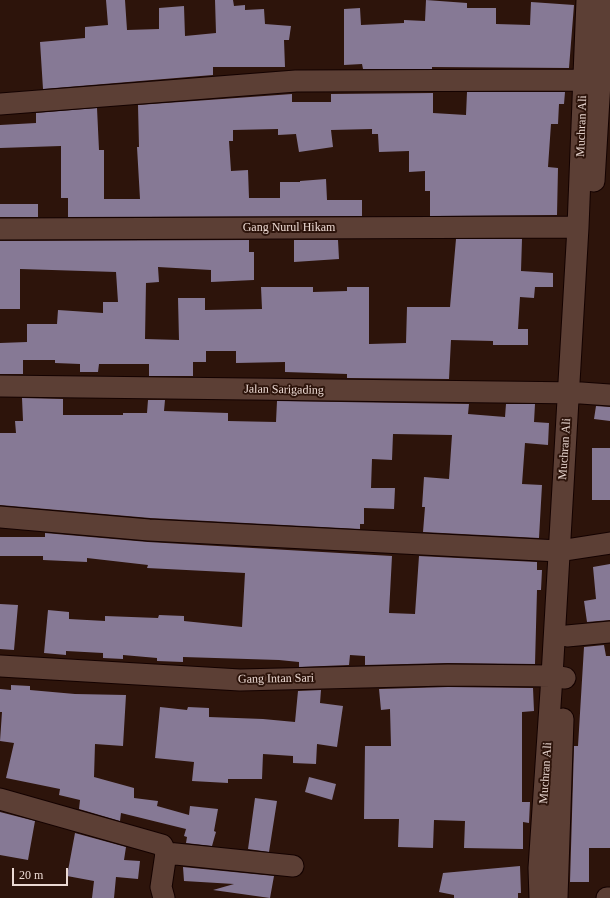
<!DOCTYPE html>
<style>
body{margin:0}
#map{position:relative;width:610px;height:898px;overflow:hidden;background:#2d140b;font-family:Georgia,serif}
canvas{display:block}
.scale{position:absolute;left:12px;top:868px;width:56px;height:18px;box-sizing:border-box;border:2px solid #ebd9d3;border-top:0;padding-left:5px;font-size:12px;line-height:14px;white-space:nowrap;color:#ebd9d3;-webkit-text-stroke:3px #2d140b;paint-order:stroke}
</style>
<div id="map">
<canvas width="610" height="898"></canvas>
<div class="scale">20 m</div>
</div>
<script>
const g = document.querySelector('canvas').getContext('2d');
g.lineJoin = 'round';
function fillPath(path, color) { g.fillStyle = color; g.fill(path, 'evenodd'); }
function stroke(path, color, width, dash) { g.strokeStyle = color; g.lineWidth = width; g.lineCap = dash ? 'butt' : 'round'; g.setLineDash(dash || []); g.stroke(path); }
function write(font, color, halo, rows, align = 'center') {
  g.font = font + ' Georgia,serif'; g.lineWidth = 4; g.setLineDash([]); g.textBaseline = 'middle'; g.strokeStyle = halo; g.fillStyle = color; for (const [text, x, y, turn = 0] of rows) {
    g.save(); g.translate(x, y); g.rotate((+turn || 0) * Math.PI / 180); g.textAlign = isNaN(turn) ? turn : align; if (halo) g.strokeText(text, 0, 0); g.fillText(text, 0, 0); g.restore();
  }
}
const building = new Path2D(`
 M106,0h19l2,30 32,-1v-21l25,-2 1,30 31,-3 -1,-33h18l1,6 11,-1v5l19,-1 1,15 26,2 -2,14h-5l1,27h-72v8l-170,14 -3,-47 45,-4v-11l23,-2z
 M426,0l41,3v5h29v16l34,1 1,-23 43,3 -5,63 -137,-1v2h-69l-1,-5 -18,1v-56l16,-1 1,17 43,-2v-3l21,1z
 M467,92h98l-1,12h-5l-1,20h-7l-3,43 10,1 -1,47 -127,1v-25h-5v-20l-16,1v-21l-30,1 -1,-18h-6v-5l-41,1 2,17 -34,5 -3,-18 -18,1v-6l-45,1v11h-4l2,30 17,-1 1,28h31v-16h20v-1l26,-2 1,21h35v16l-294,1v-19h-7v-52l-61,2v-23l36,-2v-10l61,-5 2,42h5v49h36l-3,-52h2l-1,-42 154,-11v8h39v-8l102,-1v20l33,2z
 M0,204h38v13h-38z
 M456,239h66l-1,32 32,2v14h-18l-1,11 -14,-1 -2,32h10v16h-35v-4l-42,-1 -2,39 -102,-1v-4l-62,-2v-10l-49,1v-12h-30v11h-13v14h-44v-12h-50l-1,8h-18v-8l-25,-1v-3h-32v14h-23v-31l27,-1v-18h30l1,-14 45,3v-11h15l-2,-30 -96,-3v40h-20v-68l249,-1v12h5v28l-43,2v-12l-53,-3 1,15 -13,1 -1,56 34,1 -1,-42h27v12l57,-1 -1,-22h52v5l34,-1v-4h22v57l37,-1 1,-36h43z
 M294,240h44l1,19 -45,3z
 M22,398l41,1v16h60v-2h24l1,-13h17l-1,11 64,2v8l48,1 1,-21 192,3 -1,10 37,3 1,-13h29l-1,18 15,1 -1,22 -23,-2 -3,41 20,1 -3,53 -116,-6 2,-25h-3l2,-30 25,2 3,-44 -59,-1 -1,26 -20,-1 -1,29h24l-1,21 -30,-1v16h-4v5l-210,-11 -150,-13v-72h16l-1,-12h8z
 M596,406l14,1v14l-16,-2z
 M592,448h18v52h-18z
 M45,533l103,9 244,14 -3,57 26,1 4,-58 118,6v8h5l-1,20h-4l-2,74 -87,-1 -83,2v-9l-15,-1 -1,10 -50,2v-5l-20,-2 -96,-3v5l-26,-1v-3l-34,-3v4l-20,-1v-5l-37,-2v4l-22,-2 4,-43 21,2v7l36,2v-5l53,2 1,-3 25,1v5l58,6 3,-54 -98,-5 1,-3 -61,-7v4l-44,-2v-4h-43v-19h45z
 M610,564v56l-23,2 -3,-21 12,-2 -3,-32z
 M0,604l18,1 -4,45 -14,-1z
 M604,645l2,11h4v192h-21v34h-19l4,-136h4l6,-99z
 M11,685l19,1v4l45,4 51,1 -3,51 -28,-2 -1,33 40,11v10l24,3 -1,5 32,9 1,-9 28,3 -4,22 2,1 -4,14 -26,-3 1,-6 -3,-1 2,-7 -65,-16 -1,8 -41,-12 1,-9 -21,-5 1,-6 -54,-11 8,-35 -14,-2 2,-29h-2v-23l11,1z
 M448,687l85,1 1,23 -12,1v90h8l-1,21 -6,-1v27l-59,-1 1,-27 -31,-1 -1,28 -35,-1 1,-28h-35l1,-73h26l-1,-37 -9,1 -2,-21z
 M321,690l-1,13 23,3 -6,41 -20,-3 -1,20 -23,-1v-7l-30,-2 -1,25h-34v4l-36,-2 2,-19 -39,-4 5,-51 27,3 1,-3 21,1v9l54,2 32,3 3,-31z
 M309,777l27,7 -4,16 -27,-8z
 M255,798l22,3 -8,51 -21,-3z
 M0,812l35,9 -7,39 -28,-5z
 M75,833l51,14 -2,13 16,1 -2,18 -22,-2 -2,21h-22l2,-17 -27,-5z
 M520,866l1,27h-3v5h-64v-3l-15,-3 4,-19z
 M183,867l91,9 -4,22 -57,-8 21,-6 -50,-3z`);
const minor = new Path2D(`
 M0,104l296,-23 288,-1
 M594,181l11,-181
 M0,229l578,-2
 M0,386l581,7 29,2
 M0,517l149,13 410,21 51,-8
 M567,636l43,-4
 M0,666l240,14 208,-5 104,1 13,2
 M0,799l162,46 4,8 -5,34 3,11
 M166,853l127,13
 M540,898l-1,-30 13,-192 26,-449 9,-227
 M557,898l6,-179
 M607,898h3`);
const streetNames = [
 ["Muchran Ali",582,126,-88],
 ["Gang Nurul Hikam",289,228],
 ["Jalan Sarigading",284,390,1],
 ["Muchran Ali",565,449,-86],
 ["Gang Intan Sari",276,679,-1],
 ["Muchran Ali",546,773,-86]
];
fillPath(building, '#867995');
stroke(minor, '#140200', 23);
stroke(minor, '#5c3f35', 21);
write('12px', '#ebd9d3', '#2d140b', streetNames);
</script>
